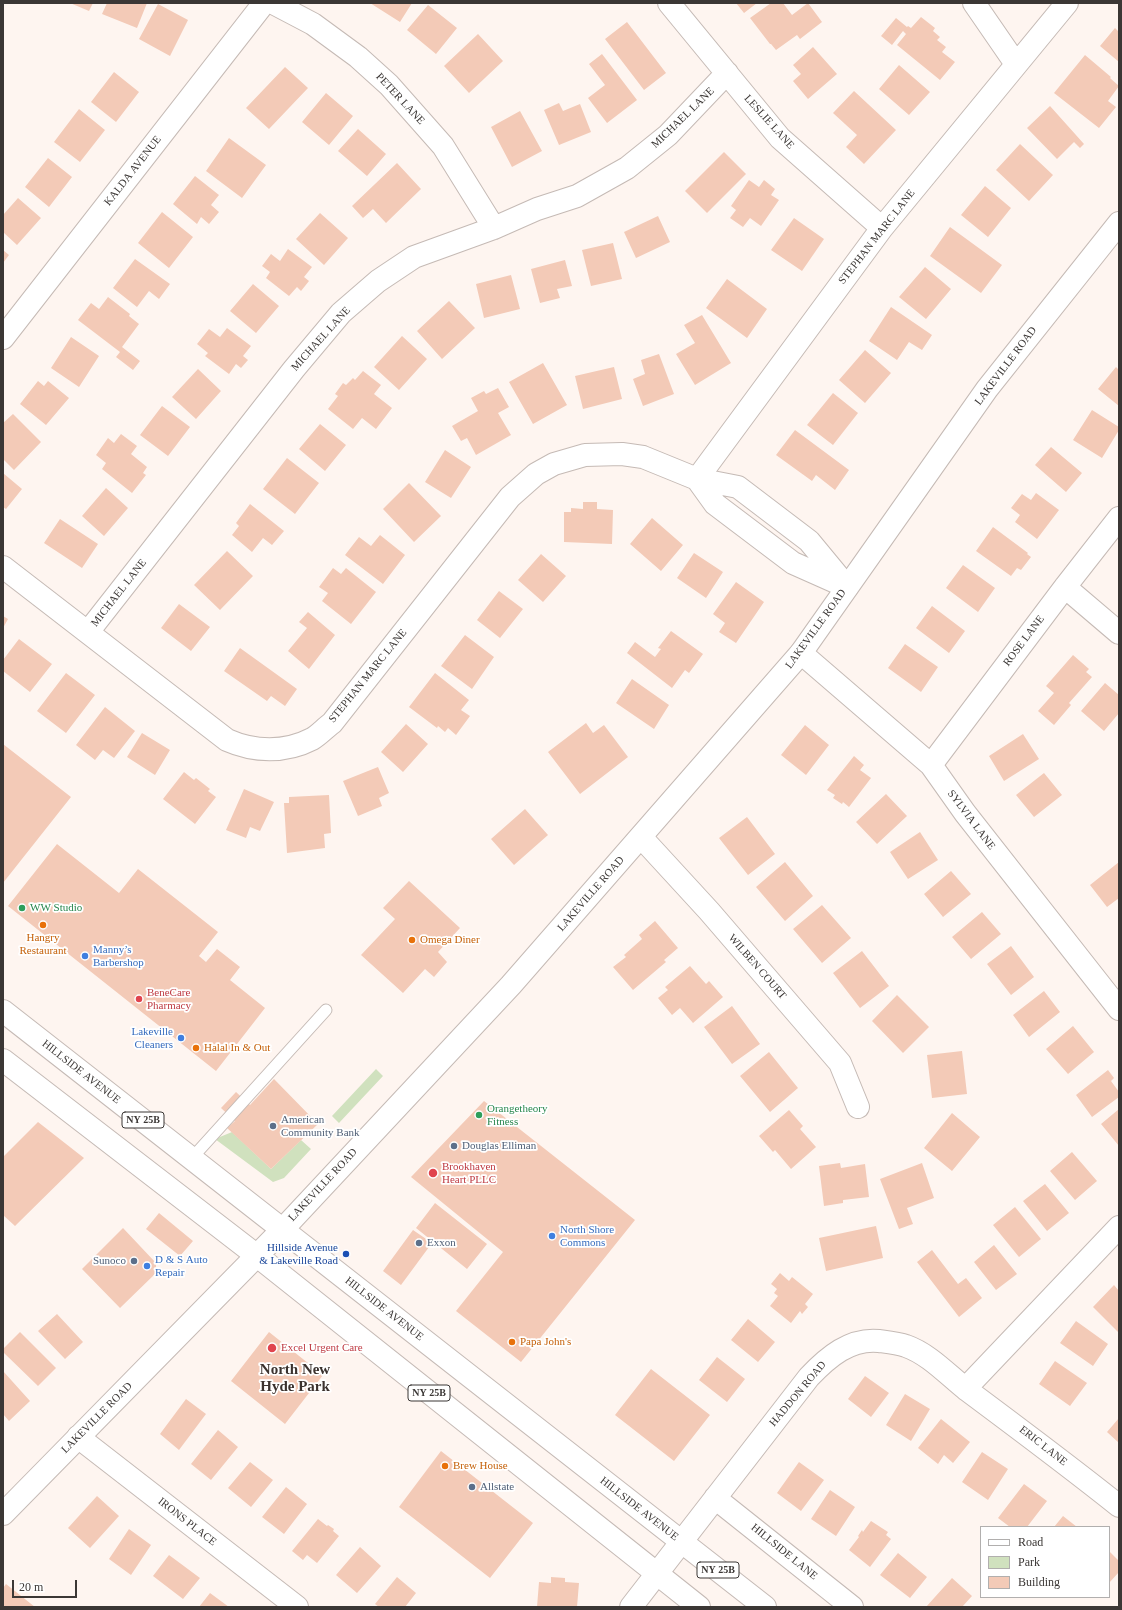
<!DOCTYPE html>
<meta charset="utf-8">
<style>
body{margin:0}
#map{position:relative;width:1122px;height:1610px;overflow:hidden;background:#fef5f0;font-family:Georgia,serif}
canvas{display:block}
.frame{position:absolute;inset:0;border:4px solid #3b3735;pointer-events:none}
.legend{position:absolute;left:980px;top:1526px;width:130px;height:72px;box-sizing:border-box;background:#fff;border:1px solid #b1afae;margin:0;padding:5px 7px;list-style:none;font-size:12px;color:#3b3735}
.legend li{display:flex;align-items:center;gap:8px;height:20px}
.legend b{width:20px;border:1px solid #b1afae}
.scale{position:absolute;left:12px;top:1580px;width:65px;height:18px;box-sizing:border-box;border:2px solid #3b3735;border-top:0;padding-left:5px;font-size:12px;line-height:14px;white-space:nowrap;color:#3b3735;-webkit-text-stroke:3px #fff;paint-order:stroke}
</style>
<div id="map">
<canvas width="1122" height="1610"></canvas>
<div class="frame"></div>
<ul class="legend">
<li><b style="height:5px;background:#fff"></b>Road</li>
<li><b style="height:11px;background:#d0e1be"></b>Park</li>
<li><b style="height:11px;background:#f3cab7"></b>Building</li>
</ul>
<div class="scale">20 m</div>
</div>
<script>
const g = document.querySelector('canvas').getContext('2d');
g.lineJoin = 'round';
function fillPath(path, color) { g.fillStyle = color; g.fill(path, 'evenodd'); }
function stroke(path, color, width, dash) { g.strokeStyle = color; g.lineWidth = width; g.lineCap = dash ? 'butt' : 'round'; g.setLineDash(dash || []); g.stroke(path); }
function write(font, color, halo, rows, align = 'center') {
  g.font = font + ' Georgia,serif'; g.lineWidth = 3.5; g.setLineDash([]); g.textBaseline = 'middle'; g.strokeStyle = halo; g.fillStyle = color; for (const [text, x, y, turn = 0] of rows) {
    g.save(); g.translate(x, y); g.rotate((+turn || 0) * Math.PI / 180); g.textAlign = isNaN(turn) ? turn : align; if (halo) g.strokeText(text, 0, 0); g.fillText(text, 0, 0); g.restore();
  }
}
const green = new Path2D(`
 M376,1069l7,7 -44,47 -7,-7z
 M232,1132l39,37 30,-29 10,9 -27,29 -11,4 -58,-43z`);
const building = new Path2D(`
 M70,3h23l-4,8z
 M107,3h40l-10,25 -35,-14z
 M370,3h42l-12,19z
 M736,3h21l-13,10z
 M771,3h12l9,12 16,-12 14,19 -22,17 -3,-4 -21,15 -5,-6h-1l-20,-26z
 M158,4l30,16 -18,36 -31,-17z
 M428,5l29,23 -21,26 -29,-24z
 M921,17l14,11 -2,3 7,6 -3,3 9,7 -4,5 13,10 -15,18 -43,-35 9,-11 -3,-3 -11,14 -11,-9 15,-18 11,9 1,-1 3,2z
 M627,22l39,51 -22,17 -39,-51z
 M1115,28l4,4v30l-19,-16z
 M478,34l25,27 -34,32 -25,-27z
 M813,47l24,27 -29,25 -15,-18 8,-7 -8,-9z
 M602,54l35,46 -30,23 -19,-25 17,-13 -16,-21z
 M1085,55l26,22 -1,1 9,8 -11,15 8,6 -17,21 -45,-35z
 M899,65l31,27 -21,23 -30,-26z
 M285,67l23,21 -39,41 -23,-21z
 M114,72l25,20 -23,30 -25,-20z
 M854,91l42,39 -32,34 -18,-17 11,-12 -24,-22z
 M326,93l27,23 -24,29 -27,-23z
 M559,103l4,8 17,-7 11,28 -32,13 -15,-35z
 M1050,106l34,38 -4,4 -6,-6 -17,17 -30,-31z
 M79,109l26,21 -25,32 -26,-20z
 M520,111l22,40 -30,16 -21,-40z
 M358,129l28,25 -19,22 -29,-25z
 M229,138l37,27 -24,33 -36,-27z
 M1020,144l33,31 -24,26 -33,-31z
 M724,152l22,22 -39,39 -22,-22z
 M48,158l24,19 -23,30 -24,-20z
 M397,163l24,26 -35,34 -13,-14 -10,9 -11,-12z
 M195,176l24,19 -8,10 8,7 -10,12 -8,-7 -4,7 -24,-20z
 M749,180l10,7 5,-7 11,9 -4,6 8,5 -18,26 -11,-8 -7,9 -13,-9 6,-8 -5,-4z
 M985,186l26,22 -23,29 -27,-22z
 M18,198l23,20 -24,27 -14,-13v-17z
 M162,212l31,25 -24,31 -31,-25z
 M320,213l28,25 -24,27 -28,-26z
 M658,216l12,26 -34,16 -12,-26z
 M794,218l30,21 -22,32 -31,-21z
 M950,227l52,38 -21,28 -51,-37z
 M613,243l9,36 -31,7 -9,-36z
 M288,249l24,18 -8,10 5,4 -8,10 -4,-4 -8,9 -23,-18 4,-6 -8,-6 9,-12 9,7z
 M3,250l6,5 -6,8z
 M135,259l35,25 -11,15 -10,-8 -12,16 -24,-19z
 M565,260l7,26 -15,3 3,9 -20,5 -9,-34z
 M925,267l26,22 -25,30 -27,-22z
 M511,275l9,34 -36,9 -8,-34z
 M727,279l40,30 -20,29 -41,-30z
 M253,284l26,22 -23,27 -26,-22z
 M108,297l22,17 -1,2 10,8 -17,23 18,14 -7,9 -17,-13 4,-5 -42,-32 13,-17 8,6z
 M449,301l26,27 -33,31 -25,-28z
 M891,307l41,28 -10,15 -13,-8 -12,18 -28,-19z
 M702,315l29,48 -36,22 -19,-31 19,-11 -11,-18z
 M227,328l24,18 -8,10 5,4 -7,8 -5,-4 -7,10 -24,-18 3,-3 -11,-9 12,-15 11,8z
 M402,336l25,23 -28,31 -25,-23z
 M71,337l28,19 -20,31 -28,-19z
 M865,350l26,23 -26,30 -26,-23z
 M659,354l15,40 -31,12 -10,-27 12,-5 -4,-14z
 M543,363l24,42 -34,19 -24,-42z
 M614,367l8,32 -39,10 -8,-33z
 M1116,367l3,3v36l-21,-17z
 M198,369l23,22 -25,28 -24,-22z
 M363,371l18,14 -7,9 18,14 -16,21 -14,-11 -9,11 -25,-20 10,-13 -3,-2 8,-11 3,2 7,-7 2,2z
 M38,381l6,5 4,-5 21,17 -23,27 -26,-21z
 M498,388l11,19 -11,6 13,22 -35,20 -9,-17 -6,3 -9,-15 26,-15 -7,-13 13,-7 2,3z
 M833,393l25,20 -25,32 -26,-20z
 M162,406l28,21 -22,29 -28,-21z
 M1092,410l27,17v3l-17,28 -29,-18z
 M13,414l28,28 -27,28 -11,-11v-36z
 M320,424l26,21 -21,26 -26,-22z
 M795,430l54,40 -14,20 -19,-15 -4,6 -36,-26z
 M121,434l16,12 -6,8 16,13 -4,6 3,2 -14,18 -30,-24 4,-6 -10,-8 12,-17 6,5z
 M1051,447l31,26 -16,19 -31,-27z
 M445,450l26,17 -20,31 -26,-16z
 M287,458l32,25 -24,31 -32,-25z
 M3,473l19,16 -16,20 -3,-2z
 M409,483l32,33 -27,26 -31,-33z
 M106,488l22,20 -24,28 -22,-20z
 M1036,493l23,17 -22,29 -22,-17 5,-7 -9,-7 11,-14 9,6z
 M583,502h14v7l16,1 -1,34 -48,-2v-30h7v-4l12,1z
 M250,504l34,27 -12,14 -9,-7 -11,14 -20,-17 7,-9 -3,-3z
 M652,518l31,27 -22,26 -31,-27z
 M60,519l38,25 -16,24 -38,-25z
 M993,527l35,26 -1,1 4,3 -10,13 -4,-2 -6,8 -35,-25z
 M380,535l25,20 -22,29 -38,-29 14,-18 12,9z
 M227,551l26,25 -33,34 -26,-25z
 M694,553l29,19 -17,26 -29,-20z
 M541,554l25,22 -23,26 -25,-22z
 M963,565l32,23 -17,24 -32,-24z
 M333,568l8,6 5,-6 30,24 -25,32 -29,-23 6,-8 -9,-6z
 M736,582l28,20 -28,41 -17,-11 6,-9 -12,-9z
 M499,591l24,18 -23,29 -23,-18z
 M179,604l31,23 -19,24 -30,-23z
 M932,606l33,25 -16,22 -33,-25z
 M308,612l27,23 -26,34 -21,-18 19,-23 -8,-6z
 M3,616l5,3 -5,9z
 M671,631l32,23 -14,19 -4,-3 -13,18 -45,-35 8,-11 20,15 6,-8 -3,-1z
 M465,635l29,22 -22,32 -31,-23z
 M19,639l33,25 -22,28 -27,-21v-11z
 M905,644l33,23 -17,25 -33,-24z
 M240,648l57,41 -12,17 -14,-10 -4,5 -43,-30z
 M1073,655l16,14 -3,3 6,5 -23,26 2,2 -17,20 -16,-14 16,-18 -8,-7z
 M66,673l29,22 -29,38 -29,-22z
 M435,673l34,27 -8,10 9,6 -14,19 -8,-7 -3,4 -7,-6 -1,2 -28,-21z
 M632,679l37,26 -15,24 -38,-26z
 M1105,683l14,12v18l-15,18 -23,-20z
 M105,707l30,24 -21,27 -11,-8 -8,10 -19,-15z
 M586,723l7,10 11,-8 24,32 -48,37 -32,-42z
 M406,724l22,20 -25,28 -22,-20z
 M805,725l24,20 -23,30 -25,-20z
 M142,733l28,17 -15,25 -28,-18z
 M1023,734l16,25 -35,22 -15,-25z
 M3,744l68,53 -68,86z
 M854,756l10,9 -4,5 11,8 -22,29 -6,-5 -1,2 -9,-6 2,-3 -8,-5z
 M378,767l11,26 -10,5 3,8 -24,10 -15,-35z
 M184,772l10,8 2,-2 14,11 -2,2 8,6 -21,27 -32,-25z
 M1044,773l18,22 -28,22 -18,-22z
 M244,789l30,13 -14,29 -10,-4 -4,11 -20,-8z
 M886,794l21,22 -30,28 -21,-22z
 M329,795l2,38 -7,1 1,14 -38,5 -3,-50h5v-6z
 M525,809l23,26 -34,30 -23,-26z
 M747,817l28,37 -27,21 -29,-37z
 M920,832l18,28 -30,19 -18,-27z
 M57,844l62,49 19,-24 80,63 -19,24 7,6 11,-13 23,18 -10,13 35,28 -49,63 -208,-165z
 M785,862l28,34 -28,25 -29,-34z
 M1119,862v36l-12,9 -17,-22z
 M951,871l20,23 -28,23 -19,-23z
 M409,881l51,47 -22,24 9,10 -13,15 -9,-8 -22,24 -42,-38 34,-36 -12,-11z
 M822,905l29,33 -29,25 -29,-34z
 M982,912l19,22 -30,25 -19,-22z
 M655,921l23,27 -14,12 2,2 -33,28 -20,-23 13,-10 -2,-2 18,-16 -3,-4z
 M1011,946l23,31 -23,18 -24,-31z
 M862,951l27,35 -29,22 -27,-35z
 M690,966l16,18 3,-3 14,16 -30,26 -13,-15 -8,7 -14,-17 10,-8 -3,-3z
 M1044,991l16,21 -31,25 -16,-22z
 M897,995l32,32 -26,26 -31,-32z
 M732,1006l28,38 -28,20 -28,-37z
 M1073,1026l21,26 -26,22 -22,-25z
 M962,1051l5,43 -35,4 -5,-43z
 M769,1052l29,36 -28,24 -30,-36z
 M1108,1070l6,8 -3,3 8,11v5l-27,20 -16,-22z
 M274,1079l44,45 -47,45 -44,-41 8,-7 -14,-13 15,-16 14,13z
 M484,1101l151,119 -114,142 -65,-51 47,-59 -92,-75z
 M1119,1109v37l-18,-22z
 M789,1110l14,16 -3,3 16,18 -25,22 -16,-19 -2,2 -14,-16z
 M952,1113l28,24 -28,34 -28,-23z
 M38,1122l46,36 -69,68 -12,-11v-58z
 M1072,1152l25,29 -22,19 -25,-29z
 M840,1163l1,5 24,-4 4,33 -26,3v3l-19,3 -5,-40z
 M922,1163l12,35 -27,10 6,16 -14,5 -19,-50z
 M1045,1184l24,29 -22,18 -24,-30z
 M435,1203l52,41 -20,25 -51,-41z
 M1015,1207l26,32 -22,18 -26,-32z
 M159,1213l34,28 -13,15 -34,-27z
 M876,1226l7,32 -57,13 -7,-33z
 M123,1228l33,35v10l-36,35 -38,-39z
 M413,1230l19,13 -31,42 -18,-14z
 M994,1245l23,29 -21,16 -22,-28z
 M932,1250l26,34 8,-6 16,20 -23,19 -42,-55z
 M780,1273l9,8 3,-4 21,17 -8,10 3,3 -6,7 -2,-3 -9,12 -21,-17 8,-10 -4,-3 3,-4 -6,-5z
 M1114,1285l5,6v42l-26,-26z
 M57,1314l26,28 -18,17 -27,-28z
 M748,1319l27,23 -17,20 -27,-22z
 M1076,1321l32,23 -15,22 -33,-23z
 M20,1332l36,36 -18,18 -35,-34v-3z
 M269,1332l54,43 -38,49 -54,-43z
 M717,1357l28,22 -18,23 -28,-22z
 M1055,1361l32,22 -17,23 -31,-22z
 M651,1369l59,46 -36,46 -59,-46z
 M3,1371l27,30 -21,20 -6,-7z
 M865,1376l24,17 -18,24 -23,-18z
 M905,1394l25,15 -19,32 -25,-16z
 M186,1399l20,15 -27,36 -19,-16z
 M1119,1418v25l-12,-11z
 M941,1419l29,23 -17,21 -9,-8 -6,9 -20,-16z
 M218,1430l20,17 -27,33 -20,-16z
 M441,1451l92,72 -43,55 -91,-71z
 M982,1452l26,17 -20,31 -26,-18z
 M250,1462l23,18 -22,27 -23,-19z
 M799,1462l25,18 -23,31 -24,-18z
 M1024,1484l23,17 -20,26h-17l-12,-9z
 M286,1487l21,17 -23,30 -22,-17z
 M830,1490l25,17 -19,29 -25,-17z
 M97,1496l22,20 -29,32 -22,-20z
 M1063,1516l14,11h-23z
 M318,1519l9,7 1,-1 6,4 -1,2 6,5 -22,27 -10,-8 -4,5 -11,-9z
 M871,1521l17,11 -2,3 5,4 -21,28 -21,-17 10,-13 -1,-1 4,-6 1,2z
 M129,1529l22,16 -20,30 -22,-16z
 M360,1547l21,19 -24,27 -21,-18z
 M1109,1551l10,10v11l-10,11z
 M898,1553l29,24 -17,21 -30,-23z
 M169,1555l31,23 -17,21 -30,-23z
 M397,1577l19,16 -11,14h-26l-4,-3z
 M551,1577l14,1v4l14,1 -2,24h-40l2,-25 12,1z
 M952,1578l20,18 -10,11h-36z
 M6,1584l29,23h-32v-19z
 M210,1593l19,14h-30z`);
const lane = new Path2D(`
 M192,1158l134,-148`);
const street = new Path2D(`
 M273,3l40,21 45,33 31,28 54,61 51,82
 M669,3l111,135 102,90
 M974,3l42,61
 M3,338l261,-335
 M697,479l185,-251 185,-225
 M3,567l224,173c27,12 58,13 85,-1 7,-4 13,-11 20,-16l178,-226 26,-23 18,-10 31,-9 37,-1 21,3 54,22 41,8 71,54 38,46 -54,-24 -78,-59 -18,-25
 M1065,587l54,46
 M88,632l206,-263 47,-56 37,-32 36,-24 80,-29 43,-19 40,-13 50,-28 41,-33 59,-62
 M801,653l130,112 34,48 154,196
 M931,765l134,-178 54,-69
 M641,837l68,74 131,152 18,44
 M966,1388l153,-161
 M78,1437l219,170
 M715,1498l137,109
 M631,1607l178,-230c19,-20 41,-39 70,-36 8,1 19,2 27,5 23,8 42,29 61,44 51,38 102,76 152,116`);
const secondary = new Path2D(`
 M3,1514l280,-285 228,-244 290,-332 186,-264 132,-166`);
const primary = new Path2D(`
 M3,1011l762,596
 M3,1060l253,195 443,352`);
const markers = [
 [22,908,4,"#2e9e5b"],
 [43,925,4,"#e8710a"],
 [412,940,4,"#e8710a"],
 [85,956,4,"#3f7fe0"],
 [139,999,4,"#e0444e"],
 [181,1038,4,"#3f7fe0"],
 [196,1048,4,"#e8710a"],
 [479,1115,4,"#2e9e5b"],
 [273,1126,4,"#5c6f8a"],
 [454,1146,4,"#5c6f8a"],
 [433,1173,5,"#e0444e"],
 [552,1236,4,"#3f7fe0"],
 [419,1243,4,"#5c6f8a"],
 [346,1254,4,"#1a4fb4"],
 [134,1261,4,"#5c6f8a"],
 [147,1266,4,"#3f7fe0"],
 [512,1342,4,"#e8710a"],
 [272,1348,5,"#e0444e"],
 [445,1466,4,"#e8710a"],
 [472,1487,4,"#5c6f8a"]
];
const shields = [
 [143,1120,42],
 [429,1393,42],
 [718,1570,42]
];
const shieldNames = [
 ["NY 25B",143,1120],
 ["NY 25B",429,1393],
 ["NY 25B",718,1570]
];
const streetNames = [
 ["PETER LANE",400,99,47],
 ["MICHAEL LANE",683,118,-44],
 ["LESLIE LANE",769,122,48],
 ["KALDA AVENUE",133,171,-52],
 ["STEPHAN MARC LANE",877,237,-52],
 ["MICHAEL LANE",321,339,-48],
 ["LAKEVILLE ROAD",1006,366,-53],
 ["MICHAEL LANE",119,593,-52],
 ["LAKEVILLE ROAD",816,629,-54],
 ["ROSE LANE",1024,641,-53],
 ["STEPHAN MARC LANE",368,676,-51],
 ["SYLVIA LANE",971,820,53],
 ["LAKEVILLE ROAD",591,894,-49],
 ["WILBEN COURT",757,967,49],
 ["HILLSIDE AVENUE",81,1072,38],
 ["LAKEVILLE ROAD",323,1185,-47],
 ["HILLSIDE AVENUE",384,1309,38],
 ["HADDON ROAD",798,1394,-50],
 ["LAKEVILLE ROAD",97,1418,-45],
 ["ERIC LANE",1043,1446,38],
 ["HILLSIDE AVENUE",639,1509,38],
 ["IRONS PLACE",187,1522,38],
 ["HILLSIDE LANE",784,1552,39]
];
const leisureNames = [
 ["WW Studio",30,908],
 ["Orangetheory",487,1109],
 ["Fitness",487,1122]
];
const foodNames = [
 ["Hangry",43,938,"center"],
 ["Restaurant",43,951,"center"],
 ["Omega Diner",420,940],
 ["Halal In & Out",204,1048],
 ["Papa John's",520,1342],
 ["Brew House",453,1466]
];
const shopNames = [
 ["Manny’s",93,950],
 ["Barbershop",93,963],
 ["Lakeville",173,1032,"right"],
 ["Cleaners",173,1045,"right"],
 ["North Shore",560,1230],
 ["Commons",560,1243],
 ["D & S Auto",155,1260],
 ["Repair",155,1273]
];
const healthNames = [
 ["BeneCare",147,993],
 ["Pharmacy",147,1006],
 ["Brookhaven",442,1167],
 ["Heart PLLC",442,1180],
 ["Excel Urgent Care",281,1348]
];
const serviceNames = [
 ["American",281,1120],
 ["Community Bank",281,1133],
 ["Douglas Elliman",462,1146],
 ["Exxon",427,1243],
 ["Sunoco",126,1261,"right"],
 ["Allstate",480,1487]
];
const transitNames = [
 ["Hillside Avenue",338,1248],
 ["& Lakeville Road",338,1261]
];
const districtNames = [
 ["North New",295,1370],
 ["Hyde Park",295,1387]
];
fillPath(green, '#d0e1be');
fillPath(building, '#f3cab7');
stroke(lane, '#c5bab5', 13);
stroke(street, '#c5bab5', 24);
stroke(secondary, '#c5bab5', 24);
stroke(primary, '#c5bab5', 24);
stroke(lane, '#fff', 11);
stroke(street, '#fff', 22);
stroke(secondary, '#fff', 22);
stroke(primary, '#fff', 22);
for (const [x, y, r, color] of markers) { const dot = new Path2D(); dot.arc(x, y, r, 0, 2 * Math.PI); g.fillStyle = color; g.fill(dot); stroke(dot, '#fff', 1.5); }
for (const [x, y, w] of shields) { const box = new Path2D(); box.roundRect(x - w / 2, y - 8, w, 16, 3); g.fillStyle = '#fff'; g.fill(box); stroke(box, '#3b3735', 1); }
write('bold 10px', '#3b3735', null, shieldNames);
write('11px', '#3b3735', '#fff', streetNames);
write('11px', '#27864d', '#fff', leisureNames, 'left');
write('11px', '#c56008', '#fff', foodNames, 'left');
write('11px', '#366cbe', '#fff', shopNames, 'left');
write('11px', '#be3a42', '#fff', healthNames, 'left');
write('11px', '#4e5e75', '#fff', serviceNames, 'left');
write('11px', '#164399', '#fff', transitNames, 'right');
write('bold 15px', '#3b322e', '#fff', districtNames);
</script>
